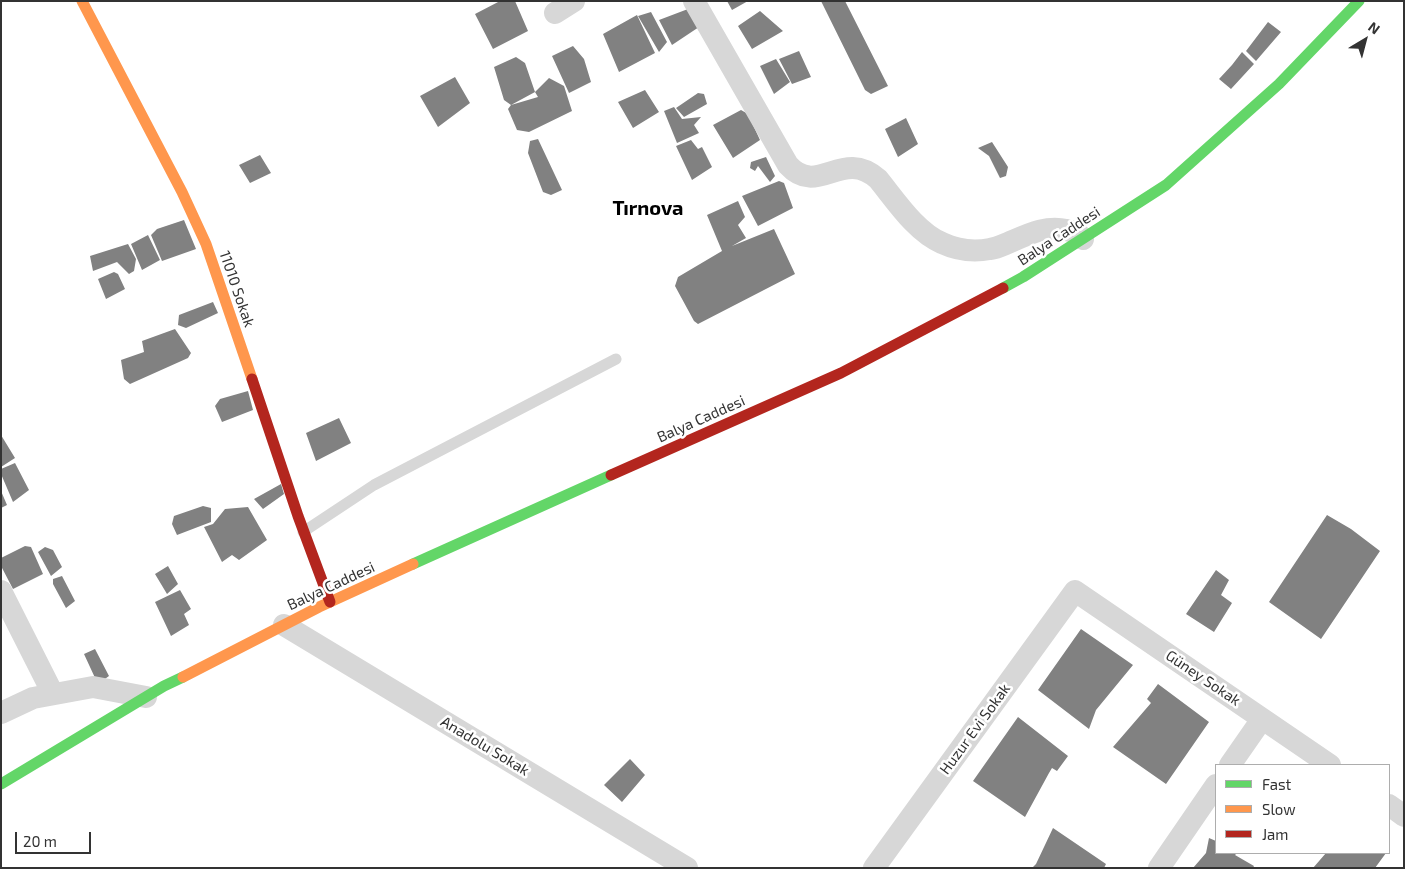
<!DOCTYPE html>
<meta charset="utf-8">
<style>
body{margin:0}
#map{position:relative;width:1405px;height:869px;overflow:hidden;background:#fff;font-family:"Exo 2",sans-serif}
canvas{display:block}
.frame{position:absolute;inset:0;border:2px solid #333;pointer-events:none}
.legend{position:absolute;left:1215px;top:764px;width:175px;height:90px;box-sizing:border-box;background:#fff;border:1px solid #adadad;margin:0;padding:6px 9px;list-style:none;font-size:15px;color:#333}
.legend li{display:flex;align-items:center;gap:10px;height:25px}
.legend b{width:25px;border:1px solid #adadad}
.north{position:absolute;left:1340px;top:15px;width:50px;height:50px;-webkit-text-stroke:4px #fff;paint-order:stroke;rotate:37deg;font-size:14px;font-weight:700;line-height:20px;text-align:center;color:#333}
.north::after{content:'';display:block;margin:auto;width:18px;height:22px;background:#333;clip-path:polygon(50% 0,100% 100%,50% 72%,0 100%)}
.scale{position:absolute;left:15px;top:832px;width:76px;height:22px;box-sizing:border-box;border:2px solid #333;border-top:0;padding-left:6px;font-size:15px;line-height:18px;white-space:nowrap;color:#333;-webkit-text-stroke:4px #fff;paint-order:stroke}
</style>
<div id="map">
<canvas width="1405" height="869"></canvas>
<div class="frame"></div>
<ul class="legend">
<li><b style="height:6px;background:#63d668"></b>Fast</li>
<li><b style="height:6px;background:#ff974d"></b>Slow</li>
<li><b style="height:6px;background:#b3261e"></b>Jam</li>
</ul>
<div class="north">N</div>
<div class="scale">20 m</div>
</div>
<script>
const g = document.querySelector('canvas').getContext('2d');
g.lineJoin = 'round';
function fillPath(path, color) { g.fillStyle = color; g.fill(path, 'evenodd'); }
function stroke(path, color, width, dash) { g.strokeStyle = color; g.lineWidth = width; g.lineCap = dash ? 'butt' : 'round'; g.setLineDash(dash || []); g.stroke(path); }
function write(font, color, halo, rows, align = 'center') {
  g.font = font + ' "Exo 2",sans-serif'; g.lineWidth = 5; g.setLineDash([]); g.textBaseline = 'middle'; g.strokeStyle = halo; g.fillStyle = color; for (const [text, x, y, turn = 0] of rows) {
    g.save(); g.translate(x, y); g.rotate((+turn || 0) * Math.PI / 180); g.textAlign = isNaN(turn) ? turn : align; if (halo) g.strokeText(text, 0, 0); g.fillText(text, 0, 0); g.restore();
  }
}
const building = new Path2D(`
 M500,1h15l13,30 -35,18 -18,-35z
 M727,1h21l-16,9z
 M821,1h24l43,85 -17,8 -6,-4z
 M688,9l11,18 -27,18 -13,-25z
 M760,11l23,20 -31,18 -14,-23z
 M651,12l16,30 -8,10 -21,-36z
 M637,15l18,38 -36,19 -16,-38z
 M1268,22l13,10 -25,29 -10,-10z
 M573,46l11,13 7,23 -22,11 -17,-37z
 M799,51l12,26 -19,7 -13,-25z
 M1242,52l12,12 -23,25 -12,-10 13,-14z
 M516,57l9,6 10,29 -24,13 -7,-5 -10,-33z
 M776,59l14,23 -16,12 -14,-28z
 M455,77l15,26 -32,24 -18,-31z
 M549,78l15,8 8,25 -43,21 -12,-2 -9,-21 3,-4 27,-8 -3,-5z
 M645,90l14,22 -26,16 -15,-26z
 M698,93l6,1 3,10 -23,13 -8,-9z
 M674,107l8,12 19,-2 -7,8 5,8 -22,10 -13,-32z
 M741,110l7,4 12,26 -27,18 -20,-33z
 M906,118l12,26 -20,13 -13,-28z
 M538,139l24,51 -11,5 -8,-3 -15,-39 2,-12z
 M691,140l7,9 4,-2 10,20 -20,13 -16,-34z
 M992,142l16,25 -2,9 -6,2 -11,-22 -11,-8z
 M260,155l11,18 -21,10 -11,-18z
 M766,157l9,19 -5,6 -12,-16 -3,5 -5,-3 1,-6z
 M779,181l5,2 9,25 -35,18 -16,-30z
 M738,201l7,16 -7,8 8,13 -14,8 42,-17 21,45 -97,50 -4,-3 -19,-35 3,-9 44,-26 -15,-36z
 M184,220l12,29 -34,12 -11,-26 6,-6z
 M148,235l12,25 -18,10 -11,-26z
 M128,244l8,15 -2,12 -5,3 -12,-12 -24,9 -3,-15z
 M114,272l4,2 7,15 -19,10 -8,-20z
 M213,302l5,11 -32,15 -8,-3 1,-10z
 M175,329l16,24 -3,5 -58,26 -6,-5 -3,-19 23,-8 -2,-11z
 M248,391l5,19 -31,12 -7,-16 5,-7z
 M339,418l12,25 -35,18 -10,-28z
 M1,435l14,23 -14,9z
 M15,463l14,27 -16,12 -12,-28v-5z
 M281,484l3,10 -21,15 -9,-10z
 M1,491l6,14 -6,3z
 M203,506l8,2v14l-34,13 -5,-11 2,-8z
 M248,507l19,33 -28,20 -7,-5 -10,7 -18,-35 9,-3 12,-15z
 M1327,515l24,14 29,22 -59,88 -52,-37z
 M25,546l6,1 12,27 -30,15 -12,-23v-8z
 M45,547l8,3 9,17 -11,9 -13,-24z
 M168,566l10,18 -11,10 -12,-20z
 M1216,570l13,10 -8,15 11,8 -18,29 -28,-18z
 M62,576l13,25 -9,7 -13,-24v-5z
 M180,590l11,19 -7,5 5,11 -18,11 -16,-34z
 M1081,629l52,36 -37,45 -7,19 -51,-39z
 M95,649l14,27 -7,5 -6,-1 -12,-26z
 M1158,684l51,38 -43,62 -53,-37 38,-44 -4,-4z
 M1018,717l50,39 -11,15 -5,-3 -3,5 -24,44 -52,-36z
 M630,759l15,16 -23,27 -18,-17z
 M1053,828l53,36 -2,4h-72l4,-4z
 M1209,838l7,3v12h21l-2,2 19,11 -1,2h-60l13,-15z
 M1326,853h60l-11,15h-62z`);
const lane = new Path2D(`
 M303,532l71,-47 242,-126`);
const street = new Path2D(`
 M694,1l94,164c30,33 54,-18 90,14 18,22 38,53 64,64 15,7 32,9 48,6 7,-1 13,-4 18,-6 19,-8 38,-18 58,-13 7,1 13,3 17,9
 M555,13l19,-12
 M1,591l52,103
 M284,625l403,243
 M1,713l32,-15 60,-11 53,10
 M1230,765l32,-46
 M1389,805l15,11
 M874,868l201,-277 255,174
 M1159,868l57,-83`);
const fast = new Path2D(`
 M1003,288l20,-11 143,-92 113,-101 80,-83
 M413,564l198,-89
 M1,784l163,-98 19,-9`);
const slow = new Path2D(`
 M82,1l100,191 24,52 46,135
 M183,677l136,-70 94,-43`);
const jam = new Path2D(`
 M252,379l46,137 32,86
 M611,475l230,-102 162,-85`);
const streetNames = [
 ["Balya Caddesi",1059,236,-33],
 ["11010 Sokak",237,289,71],
 ["Balya Caddesi",701,419,-24],
 ["Balya Caddesi",331,586,-25],
 ["Güney Sokak",1203,678,34],
 ["Huzur Evi Sokak",975,729,-54],
 ["Anadolu Sokak",485,746,31]
];
const districtNames = [
 ["Tırnova",648,208]
];
fillPath(building, '#818181');
stroke(lane, '#d7d7d7', 11);
stroke(street, '#d7d7d7', 22);
stroke(fast, '#63d668', 11);
stroke(slow, '#ff974d', 11);
stroke(jam, '#b3261e', 11);
write('15px', '#333', '#fff', streetNames);
write('bold 20px', '#000', '#fff', districtNames);
</script>
